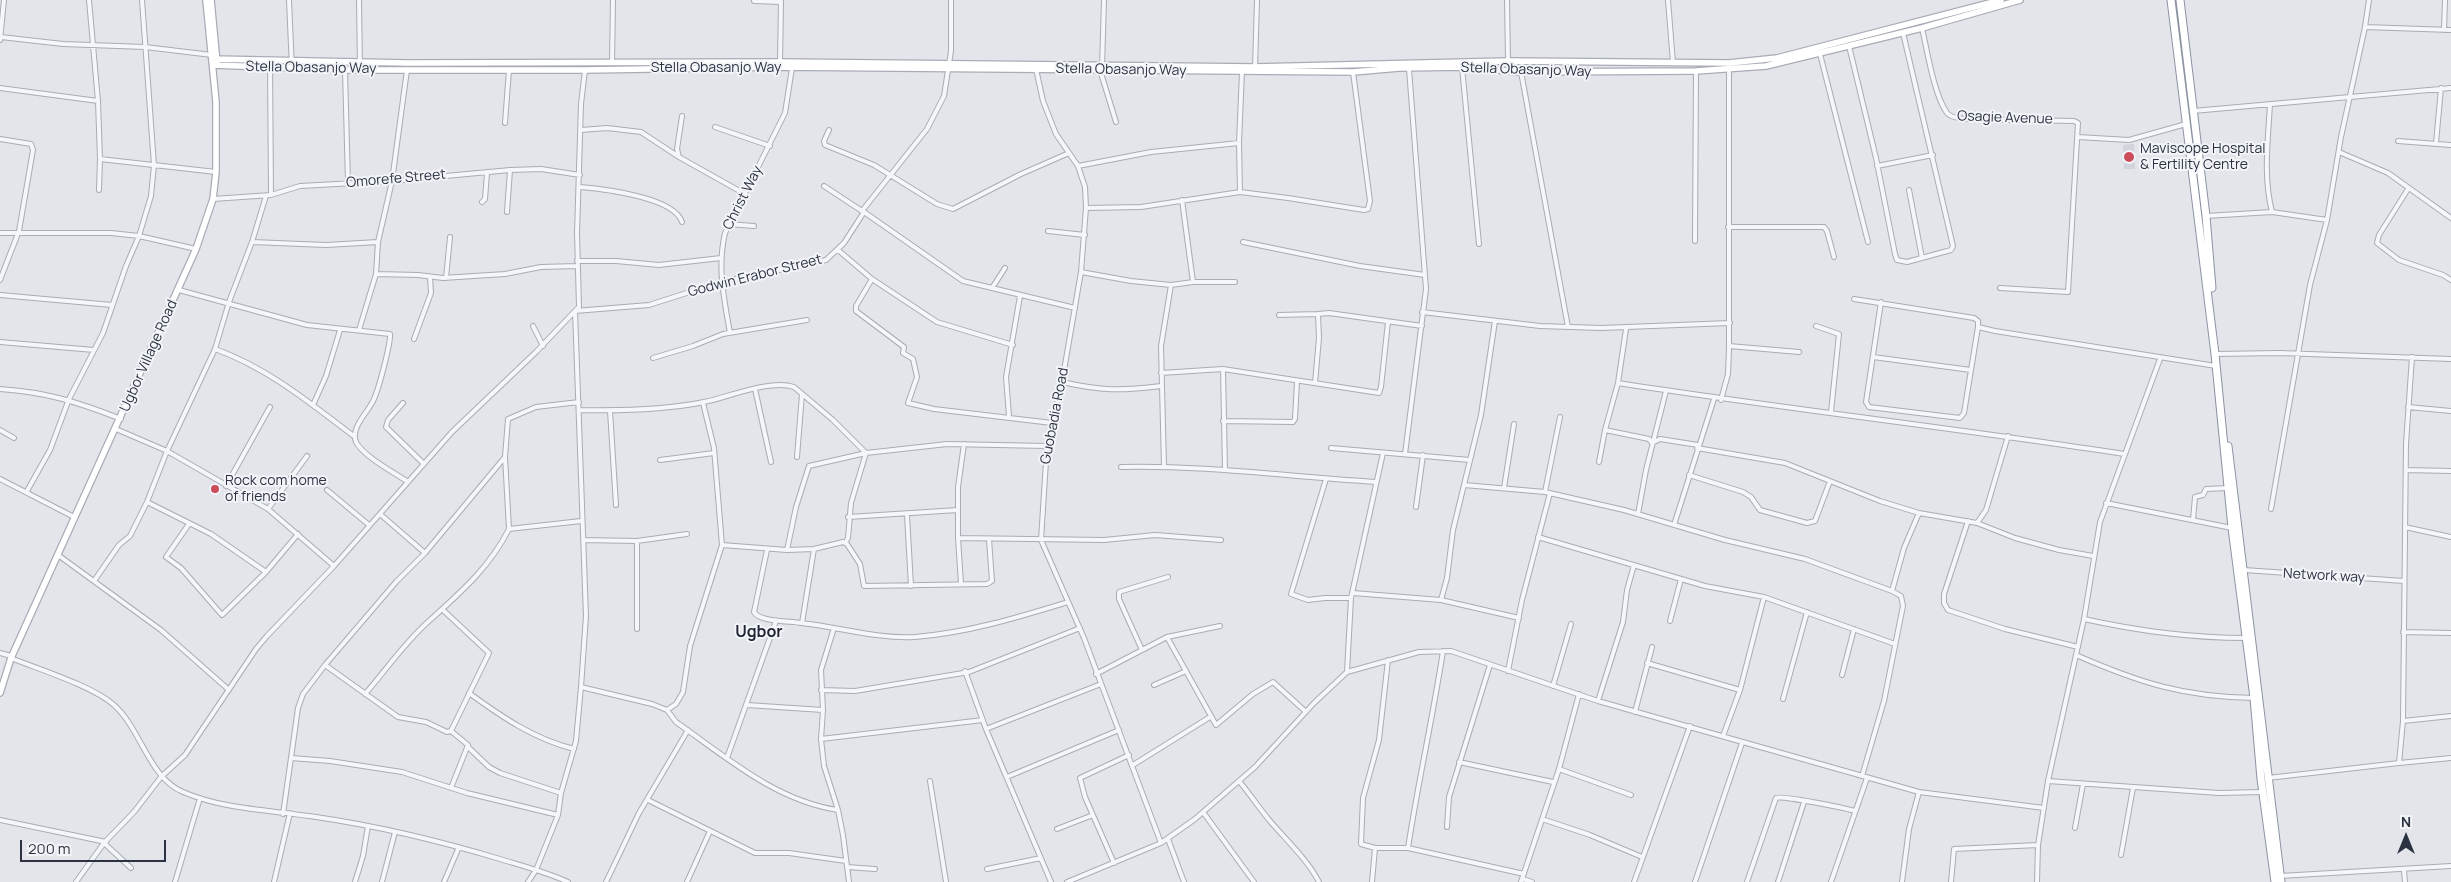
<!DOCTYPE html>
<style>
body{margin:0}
#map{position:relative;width:2451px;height:882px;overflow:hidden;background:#e3e5eb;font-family:Manrope,sans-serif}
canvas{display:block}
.north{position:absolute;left:2381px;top:812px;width:50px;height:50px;-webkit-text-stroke:4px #f2f4f8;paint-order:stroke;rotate:0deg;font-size:14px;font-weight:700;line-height:20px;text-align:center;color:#2b3242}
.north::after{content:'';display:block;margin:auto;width:18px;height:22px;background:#2b3242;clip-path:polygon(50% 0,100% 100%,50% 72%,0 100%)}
.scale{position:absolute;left:20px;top:840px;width:146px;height:22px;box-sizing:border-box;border:2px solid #2b3242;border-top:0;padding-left:6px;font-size:15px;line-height:18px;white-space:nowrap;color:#2b3242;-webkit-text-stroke:4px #f2f4f8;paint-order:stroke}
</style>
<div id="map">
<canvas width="2451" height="882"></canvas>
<div class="north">N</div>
<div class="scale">200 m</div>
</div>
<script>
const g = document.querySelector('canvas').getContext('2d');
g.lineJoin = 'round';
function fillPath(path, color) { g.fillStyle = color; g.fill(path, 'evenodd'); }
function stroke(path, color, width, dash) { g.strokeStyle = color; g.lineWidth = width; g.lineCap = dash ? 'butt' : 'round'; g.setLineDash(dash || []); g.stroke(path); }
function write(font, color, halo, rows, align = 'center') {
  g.font = font + ' Manrope,sans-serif'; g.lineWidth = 4; g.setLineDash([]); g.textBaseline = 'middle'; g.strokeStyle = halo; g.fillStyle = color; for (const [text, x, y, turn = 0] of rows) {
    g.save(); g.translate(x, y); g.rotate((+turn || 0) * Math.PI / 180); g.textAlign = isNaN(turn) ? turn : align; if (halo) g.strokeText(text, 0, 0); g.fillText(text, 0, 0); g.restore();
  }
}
const built = new Path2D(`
 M2134,144l1,25h-11l-1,-24z`);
const street = new Path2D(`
 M89,0l9,101 2,58 116,13
 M289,0l3,69
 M359,0l1,70
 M1507,0l1,61
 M1668,0l5,63
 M754,1l27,1
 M2365,27l86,3
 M1922,28c5,22 12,67 25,85 4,5 12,5 18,6l109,2 4,2 -10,169 -68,-4
 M2444,30l1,-30
 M1,37l62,7 82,3 67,8
 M0,40l4,-40
 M1849,46l27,112 19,96 2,6 10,2 44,-12 2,-4 -50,-213
 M1820,54l48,188
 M270,61l1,134
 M612,63l1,-63
 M780,63l1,-63
 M1462,67l17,177
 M1102,68l2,-68
 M1255,68l2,-68
 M1036,69l7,32 13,33 22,32 7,21 1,21 -5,64 -19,110 -15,64 -6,94 43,98 77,205
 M345,70l3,114
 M1100,70l16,52
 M1242,72l-3,71 1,49 48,6 76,12 4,-1 2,-8 -17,-129
 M1521,72l47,255
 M0,88l98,13
 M2270,104c-2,37 -7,72 2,108
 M2193,111l258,-23
 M505,123l4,-53
 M715,127l55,19
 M581,130l26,-2 34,4 38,25 66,37
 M829,130l-5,11 1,4 49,20 63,39 16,5 68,-35 48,-21
 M2078,137l51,3 57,-16
 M0,139l31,5 2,6 -14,81 -19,49
 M2398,141l53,4
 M2436,143l5,-55
 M2339,152l49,21 63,45
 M679,157l-2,-8 5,-33
 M1078,166l73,-14 88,-9
 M1877,166l56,-11
 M824,186l38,25
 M580,187c23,2 94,10 102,35
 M2408,189l-29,46 -2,8 22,17 44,15 8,5
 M99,190l1,-31
 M1909,190l13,68
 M266,196l-14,46 -23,60 -14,47 -48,102 -20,51 64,32 55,38
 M213,199l58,-4 29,-9 92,-5 118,-11 31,-1 39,6
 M1182,200l11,82
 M482,202l3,-3 2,-26
 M1086,208l55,-1 99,-15
 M507,212l3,-42
 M864,212l99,69 112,27
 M2206,216l66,-4 55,8
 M728,224l26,2
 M1728,227h96l3,4 7,26
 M1048,231l37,4
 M0,233h111l28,3 12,-40 3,-31 -12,-165
 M1695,241l1,-170
 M252,242l74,3 52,-3
 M1243,242l117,24 65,9
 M838,250l34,29 65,43 76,23
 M577,261h39l43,4 62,-7
 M1081,272l50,9 40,4 22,-3h42
 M376,274l42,1 25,3 62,-4 36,-7 36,-1
 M446,278l4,-41
 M872,279l-16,27v5l48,36 -1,6 10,6 4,18 -9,26 26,6 118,14
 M992,288l13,-20
 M179,290l128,35 83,9c1,9 -12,58 -17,67 -5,11 -23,27 -17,41 7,14 39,31 52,40
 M0,295l112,10
 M1854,299l120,19 4,3v6l17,4 221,35
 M1881,302l-15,100 3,5 91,11 4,-5 14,-86
 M1422,312l118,14 61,2 129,-5
 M1279,315l39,-1
 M1495,321l-14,94 -28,115 -6,48 -6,22 78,18
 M533,326l10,20
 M1816,326l23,8 -8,78
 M1626,329l-8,54 -13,47 44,9 3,4 8,-4 38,6
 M359,330l17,-56 2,-32 14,-61 15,-111
 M730,333c-6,-34 -13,-66 -5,-100l60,-120 7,-45
 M414,339l17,-46 -1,-16
 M0,342l94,8
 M1729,346l70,6
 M215,349c53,19 95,54 140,88
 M2215,354l65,-1 171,6
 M1873,357l98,13
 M653,358l40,-12 30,-12 84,-14
 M1223,369l2,101
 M1161,373l62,-4 156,24 2,-6 7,-65
 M1062,382c40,9 58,9 99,4
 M1315,383l4,-45 -1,-24 11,-1 93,13
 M1618,383c168,26 338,45 506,71
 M0,389c46,3 78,13 121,30
 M755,389l16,73
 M1721,400l7,-26 1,-25v-281
 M403,403l-15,17 -2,7 38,37
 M313,405l13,-29 14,-46
 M2408,407l43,4
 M580,410c41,1 84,0 124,-8 25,-5 66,-23 90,-15l39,33 33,33
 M610,411l6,94
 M1009,416l-3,-39 14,-81
 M1223,421l70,1 2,-3 2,-37
 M116,429l51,22 101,58 66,57
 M0,430l14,8
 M1331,448l139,12
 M1697,448l88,15 95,38 39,12 58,10 38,15 44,12 34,6
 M1405,454l21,-165 -17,-220
 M505,457l4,72
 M797,457l5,-63
 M660,460l54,-7
 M1599,462l6,-32
 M1164,466l-3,-120 10,-61
 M1121,467c85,-2 169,10 255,15
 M2406,470l45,1
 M1689,475l54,17 8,5 9,13 47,13 8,-2 15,-40
 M0,479l74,38
 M1326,479l-35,115 17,6 17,-2h26
 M1464,485l81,7 79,18 101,30 80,19 87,32
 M226,486l44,-79
 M1504,488l10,-64
 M327,490l42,35
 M27,491l23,-41 19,-51 34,-66 23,-67 13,-30 57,13
 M1545,492l15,-75
 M2106,503l126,25
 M1416,507l7,-52
 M268,509l39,-53
 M2271,509l39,-224 17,-65 14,-83 24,-110 4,-27
 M380,514l45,39
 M1638,514l8,-44 20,-79
 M907,515l4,71
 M848,517l110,-7
 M2193,520l2,-23 8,-2 3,-6 22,-1
 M1968,521l-24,73v9l4,7 57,19 73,18
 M1977,523l9,-13 22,-74
 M189,524l-23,33 15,11 41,47 44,-43 32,-38
 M1674,525l40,-126
 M2405,527l46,10
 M1538,537l167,49 59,11 131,47
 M958,538l146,2 51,-5 66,5
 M583,540l54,1 50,-7
 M637,541v88
 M845,543l3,-5 3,-35 15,-50 81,-9 100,2
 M722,545l65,5 27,-1 29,-7 4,2 13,20 4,22 123,-2 5,-3 -3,-42
 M767,550l-13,62c5,10 36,9 47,11 38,4 76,16 114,14 52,-4 104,-20 153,-35
 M787,550l9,-43 13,-41 57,-13
 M58,555l103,75 68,60
 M2244,570l160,11
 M94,581l25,-36 11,-9 17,-34
 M961,584l-3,-46v-51l6,-43
 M1353,593l88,7
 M2084,619c54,12 107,19 162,19
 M1670,621l11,-42
 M802,623l12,-74
 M834,628l-13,42 2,40 -2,29 3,27 14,44 5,25 6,47
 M2403,632l48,1
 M1167,637l53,-11
 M1142,650l-23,-51v-7l49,-15
 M0,653l11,3
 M2076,655c64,28 108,42 178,43
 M11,658c27,11 82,28 103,47 27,24 35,73 69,87 42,18 89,18 133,25 62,9 124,24 184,42 23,7 46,13 68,23
 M1388,660l-9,80 -16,58 -2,46 14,4h33l116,26
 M1647,663l93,27
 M325,665l73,52 28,5 21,10 4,-1 38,-78 -46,-43
 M965,671l21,58 65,153
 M1508,671l14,-71 28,-107
 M1347,672l4,-74 32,-145
 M1096,674l71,-37 49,88 37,-31 20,-12 33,30
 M1842,675l12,-46
 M1154,685l32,-14
 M1553,686l18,-62
 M581,687l71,17 15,6 9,12c50,35 100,79 162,88
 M821,690l34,1 114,-19 111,-44
 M469,693c33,24 65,46 105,56
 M365,694c21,-24 40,-52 64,-73 31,-28 61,-54 80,-92l72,-8
 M1783,699l24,-87
 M1598,701l25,-79 4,-32 7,-25
 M747,705l76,5
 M667,710l9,-6 7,-12 7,-46 32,-101 -8,-97 -11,-45
 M1635,712l17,-65
 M2403,721l48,-5
 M986,729l115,-45
 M451,731l17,14 -17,43
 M1723,736l17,-46 24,-93
 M821,739l162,-19
 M468,747l21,20 11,6 61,20
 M291,758l7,-50 5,-14 22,-29 71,-83 29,-29 80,-96 3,-38 28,-12 43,-5
 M727,758l49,-137
 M1459,762l94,20
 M2399,763l52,-5
 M1133,765l77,-48
 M1559,769l72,26
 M1862,776l22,-75 19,-95 -2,-10 -9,-5 12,-43 15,-35
 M1007,777l112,-47
 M2268,778l131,-15 4,-42 3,-277 6,-87
 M930,781l16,101
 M1239,781c11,13 20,27 31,40 17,20 37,38 49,61
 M2048,781l171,12 43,-1
 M648,800l107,53h34l57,8
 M1203,812l51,70
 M283,814l8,-56 39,3 72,11 65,21 91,22
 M1542,819l48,16 52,22
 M0,820l106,22
 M1447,827l2,-30 41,-132
 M2075,828l8,-44
 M1057,829l36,-14
 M1168,839l16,43
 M104,843l27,25
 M1408,848c10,-66 25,-131 35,-197
 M2121,855l12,-67
 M1114,863l-29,-66 -5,-19 49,-23
 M847,867l28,2
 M987,869l54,-11
 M2404,871l1,11
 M2280,876l171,-10
 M1523,879l9,3
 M76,882l28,-39 30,-31 27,-35 24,-22 71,-106 11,-13 67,-70 118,-134 84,-80 39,-41 74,-6 72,-23 105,-22 18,-17 20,-31 -2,-1 65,-82 17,-33 7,-45v-51
 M175,882l25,-84
 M274,882l16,-69
 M355,882l8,-26 5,-30
 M382,882l13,-50
 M444,882l15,-35
 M528,882l8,-12 22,-55 3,-22 15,-52 5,-54 5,-71 -11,-305 4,-4 -2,-74 4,-129 4,-34
 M606,882l33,-69 49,-83
 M687,882l23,-51
 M1067,882l94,-39 34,-24 60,-52 59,-64 33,-31 72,-20 32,-1 147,50 321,91 125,16
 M1372,882l3,-34
 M1521,882l38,-113 20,-75
 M1634,882l56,-156
 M1695,882l47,-139
 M1747,882l29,-84c6,-3 68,10 79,13
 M1778,882l26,-80
 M1831,882l36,-104
 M1902,882l7,-53 10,-37
 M1951,882l3,-33 84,-4
 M2037,882l1,-37 10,-64 36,-162 16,-97 60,-163`);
const secondary = new Path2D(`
 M211,0l6,63
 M213,59l194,4 373,-1 475,5 253,-6 221,2 48,-5 224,-58
 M213,65l132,5h240l195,-3 573,5 46,-4 63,-1 59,5 175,-1 70,-5 156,-38 98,-28
 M0,693l11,-35 185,-409 17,-50 3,-27v-70l-10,-102`);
const highway = new Path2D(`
 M2171,0l44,354 17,174 22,170 7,81 14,103
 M2180,0l26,216 6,72
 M2228,446l53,436`);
const markers = [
 [2129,157,6,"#cb4d5a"],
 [215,489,5,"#cb4d5a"]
];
const streetNames = [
 ["Stella Obasanjo Way",311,68,1],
 ["Stella Obasanjo Way",716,68],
 ["Stella Obasanjo Way",1121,70,1],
 ["Stella Obasanjo Way",1526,70,2],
 ["Osagie Avenue",2005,118,2],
 ["Omorefe Street",396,179,-5],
 ["Christ Way",743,198,-63],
 ["Godwin Erabor Street",755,276,-14],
 ["Ugbor Village Road",149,356,-66],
 ["Guobadia Road",1055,416,-79],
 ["Network way",2324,576,3]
];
const poiNames = [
 ["Maviscope Hospital",2140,149],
 ["& Fertility Centre",2140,165],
 ["Rock com home",225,481],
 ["of friends",225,497]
];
const quarterNames = [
 ["Ugbor",759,633]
];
fillPath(built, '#d1d4dc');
stroke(street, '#a8acb5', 6);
stroke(secondary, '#a8acb5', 8);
stroke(highway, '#8b92a1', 9);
stroke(street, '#f5f6f9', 4);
stroke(secondary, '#fff', 5.5);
stroke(highway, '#fff', 7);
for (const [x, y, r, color] of markers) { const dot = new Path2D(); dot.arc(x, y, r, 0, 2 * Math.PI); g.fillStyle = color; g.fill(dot); stroke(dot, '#f2f4f8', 2); }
write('14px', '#2b3242', '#f2f4f8', streetNames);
write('14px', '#2b3242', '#f2f4f8', poiNames, 'left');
write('bold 16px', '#1d2333', '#f2f4f8', quarterNames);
</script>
